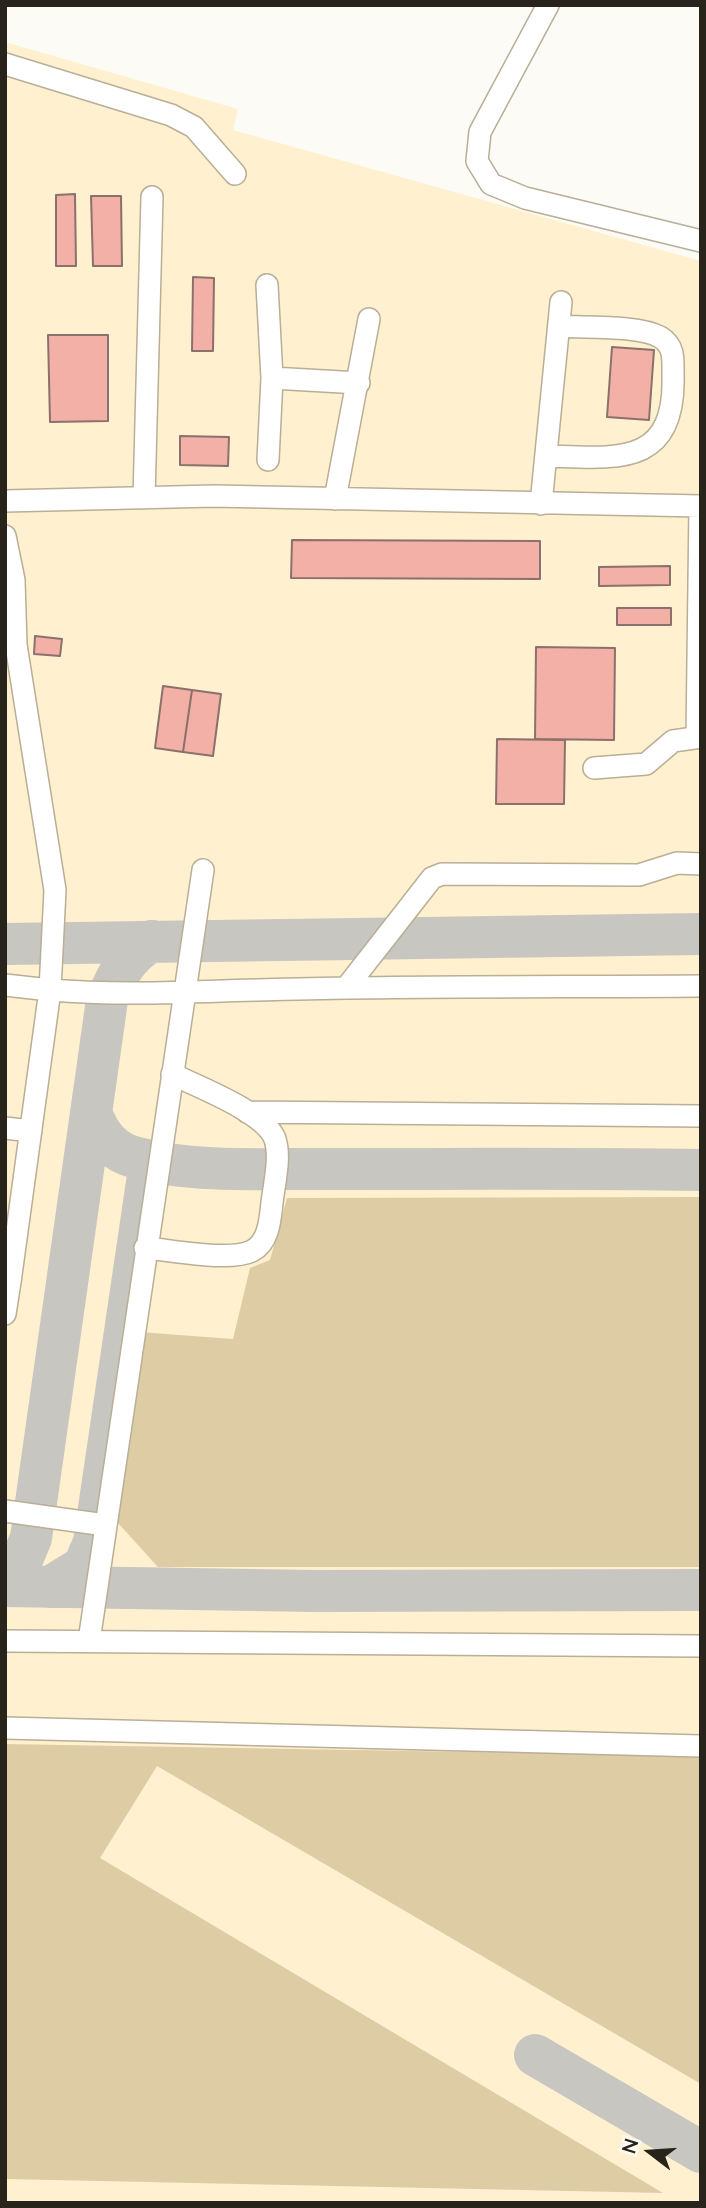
<!DOCTYPE html>
<style>
body{margin:0}
#map{position:relative;width:706px;height:2208px;overflow:hidden;background:#fdfbf6;font-family:Lato,sans-serif}
canvas{display:block}
.frame{position:absolute;inset:0;border:7px solid #28241b;pointer-events:none}
.north{position:absolute;left:615px;top:2117px;width:70px;height:70px;-webkit-text-stroke:5px #fdfbf6;paint-order:stroke;rotate:287deg;font-size:19px;font-weight:700;line-height:28px;text-align:center;color:#28241b}
.north::after{content:'';display:block;margin:auto;width:24px;height:32px;background:#28241b;clip-path:polygon(50% 0,100% 100%,50% 72%,0 100%)}
</style>
<div id="map">
<canvas width="706" height="2208"></canvas>
<div class="frame"></div>
<div class="north">N</div>
</div>
<script>
const g = document.querySelector('canvas').getContext('2d');
g.lineJoin = 'round';
function fillPath(path, color) { g.fillStyle = color; g.fill(path, 'evenodd'); }
function stroke(path, color, width, dash) { g.strokeStyle = color; g.lineWidth = width; g.lineCap = dash ? 'butt' : 'round'; g.setLineDash(dash || []); g.stroke(path); }
const built = new Path2D(`
 M5,42l233,67 -5,21 468,131v1942h-696z`);
const green = new Path2D(`
 M701,1197v370h-543l-40,-44 21,-191 94,7 17,-71 20,-8 17,-62z
 M5,1744l696,12v328l-544,-318 -57,92 563,335 -658,-14z`);
const taxiway = new Path2D(`
 M5,944l696,-10
 M91,1112c8,23 21,40 46,46 62,16 138,10 202,11 120,0 241,-1 362,1
 M5,1575l18,-18 8,-19 76,-538c9,-24 21,-46 45,-59
 M5,1586l309,5 387,-1
 M50,1587l34,-21 10,-24 56,-380
 M535,2055l166,97`);
const building = new Path2D(`
 M75,194l1,72h-20v-71z
 M91,196h30l1,70h-29z
 M193,277l21,1 -1,73h-21z
 M48,335h60v86l-58,1z
 M612,347l42,3 -5,70 -42,-3z
 M180,436l49,1 -1,29 -48,-1z
 M292,540l248,1v38l-249,-1z
 M670,566v19l-71,1v-19z
 M617,608h54v17h-54z
 M35,636l27,3 -2,17 -26,-2z
 M536,647l79,1 -1,92 -79,-1z
 M163,686l29,4 -9,62 -28,-4z
 M192,690l29,4 -8,62 -30,-4z
 M497,739l68,1 -1,64h-68z`);
const minor = new Path2D(`
 M548,5l-68,127 -3,29 14,23 34,14 176,43
 M5,64l166,51 23,12 41,47
 M267,285l5,93 -4,82
 M272,378l87,5
 M546,456c70,2 130,12 127,-81 0,-15 2,-29 -13,-38 -21,-12 -75,-9 -101,-11
 M144,498l8,-301
 M335,499l34,-180
 M5,501l209,-5 487,10
 M541,504l20,-202
 M5,536l9,44 2,65 39,245 -5,100 -45,-5
 M697,737l3,-231
 M594,768l52,-4 27,-23 28,-4
 M346,988l86,-110 10,-4 197,1 38,-12 24,1
 M247,1112l454,4
 M5,1128l26,3
 M145,1248c27,2 84,14 107,3 17,-9 18,-31 20,-48 2,-19 9,-45 3,-64 -10,-27 -77,-52 -103,-65
 M5,1282h5l40,-292c85,7 164,0 248,-1 134,-3 269,-2 403,-3
 M5,1314l5,-32
 M5,1511l100,14
 M5,1641l696,5
 M89,1641l114,-771
 M5,1728l696,18`);
fillPath(built, '#fff1d0');
fillPath(green, '#decca5');
stroke(taxiway, '#c8c6c0', 42);
fillPath(building, '#f2b0a6');
stroke(building, '#8b706c', 2);
stroke(minor, '#b9ae96', 24);
stroke(minor, '#fff', 21);
</script>
